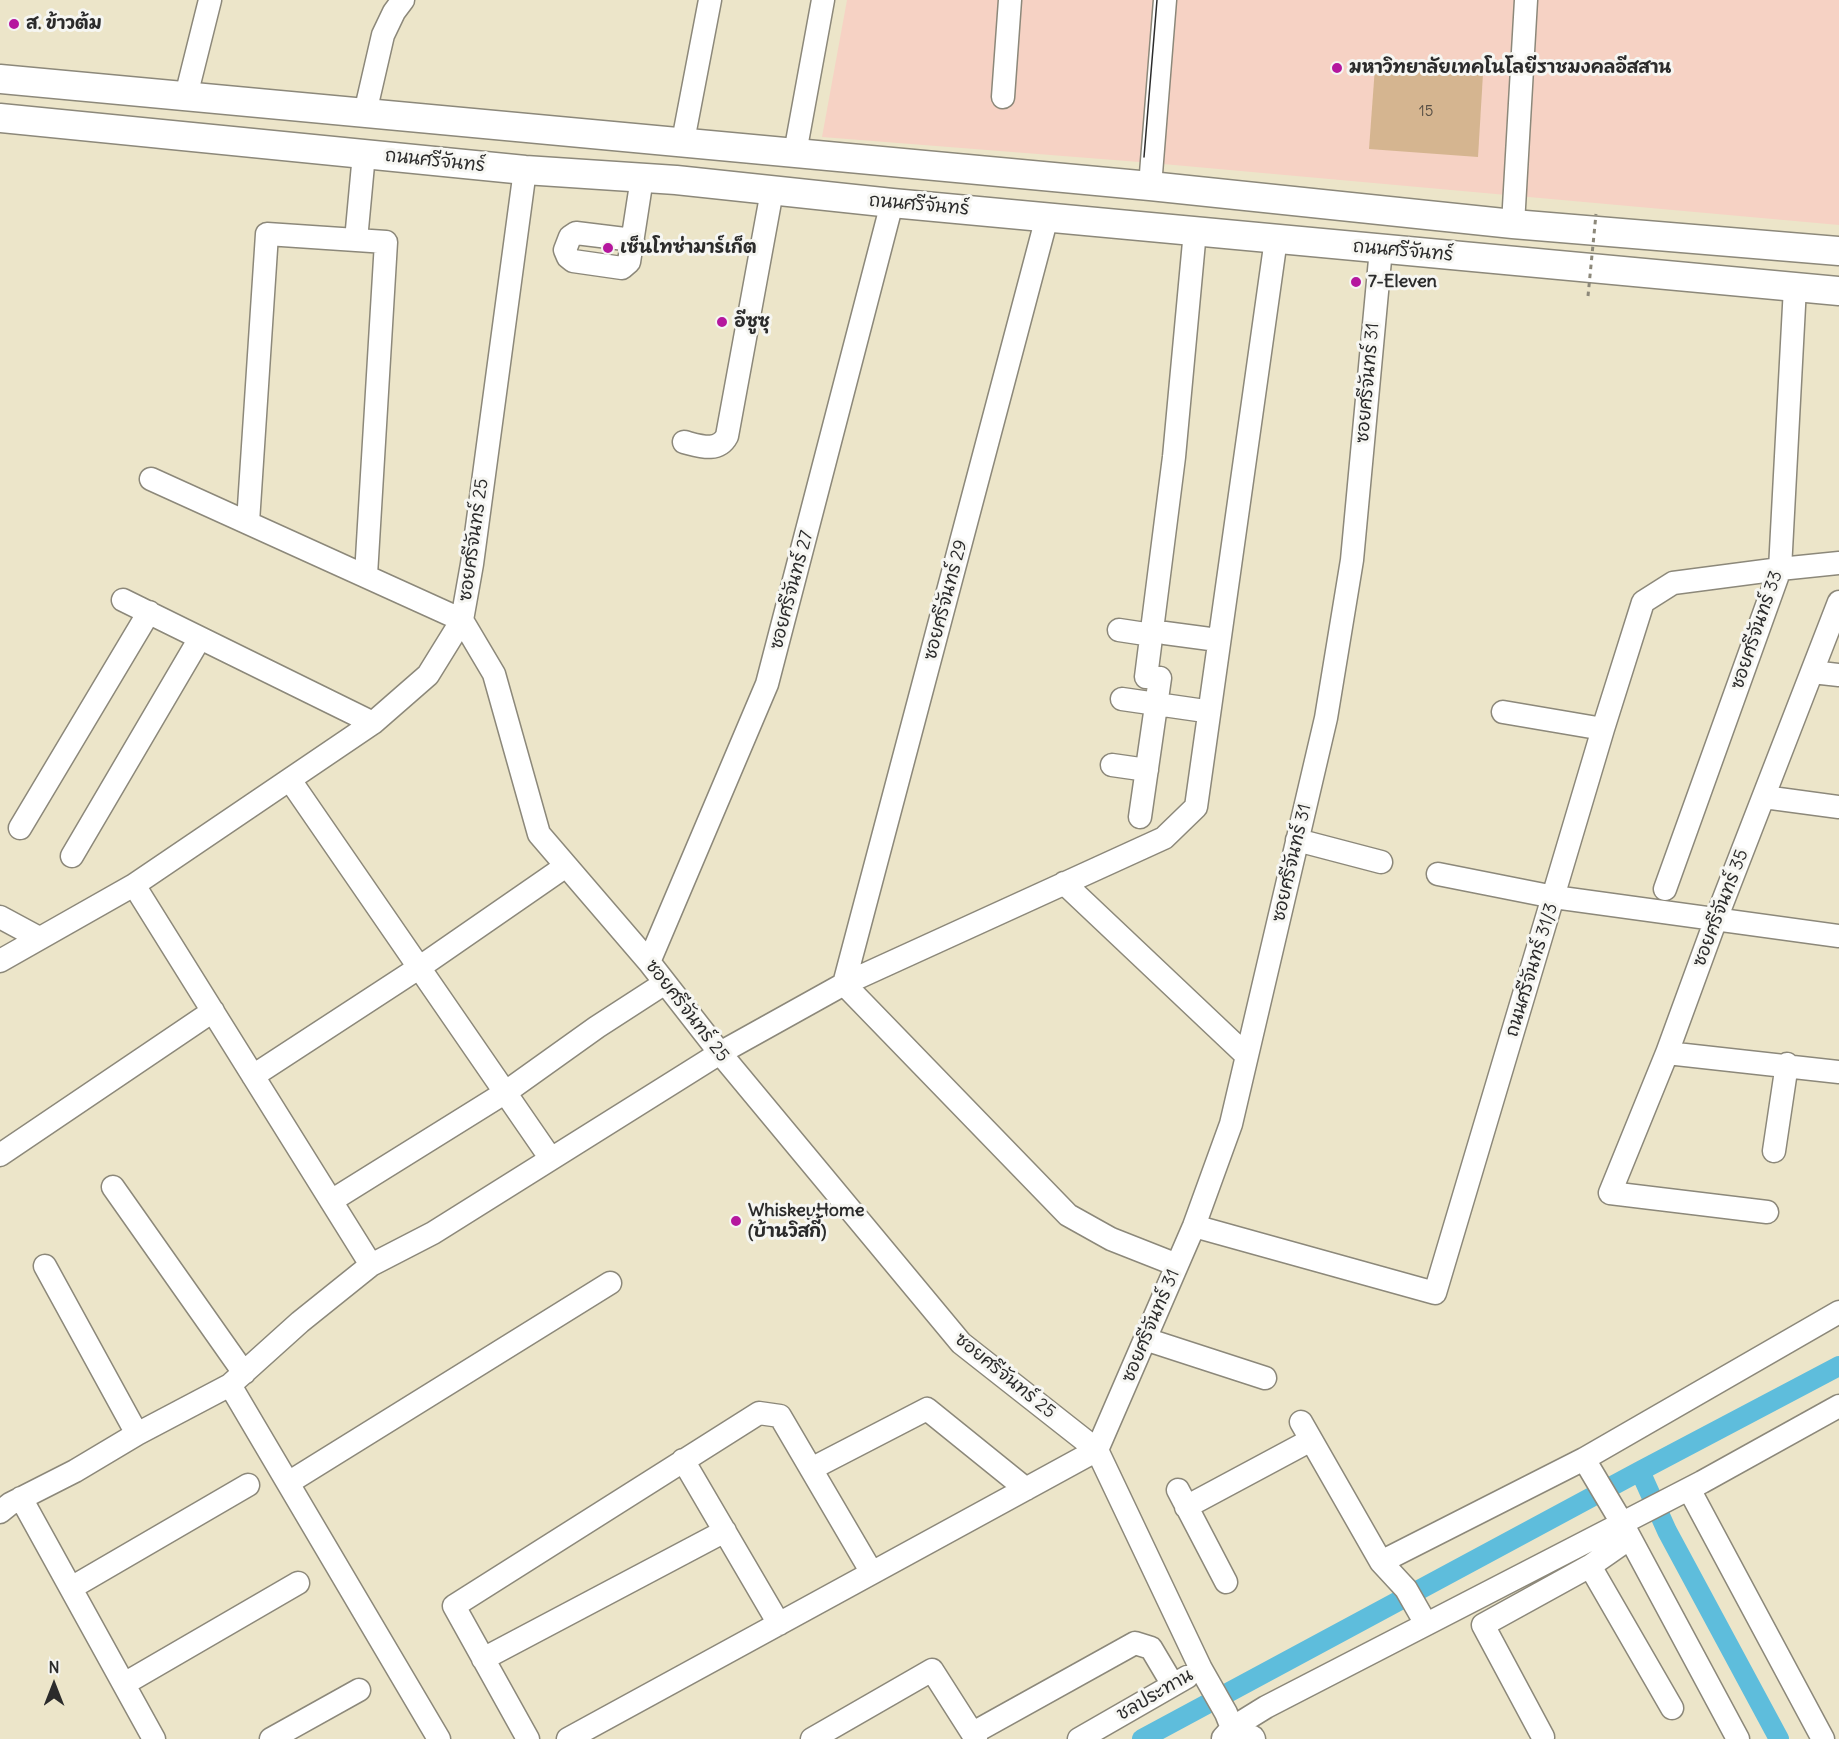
<!DOCTYPE html>
<meta charset="utf-8">
<style>
body{margin:0}
#map{position:relative;width:1839px;height:1739px;overflow:hidden;background:#ece5c9;font-family:Delius,sans-serif}
canvas{display:block}
.north{position:absolute;left:24px;top:1655px;width:60px;height:60px;-webkit-text-stroke:4px #f6f6f2;paint-order:stroke;rotate:0deg;font-size:16px;font-weight:700;line-height:24px;text-align:center;color:#2b2b2b}
.north::after{content:'';display:block;margin:auto;width:21px;height:27px;background:#2b2b2b;clip-path:polygon(50% 0,100% 100%,50% 72%,0 100%)}
</style>
<div id="map">
<canvas width="1839" height="1739"></canvas>
<div class="north">N</div>
</div>
<script>
const g = document.querySelector('canvas').getContext('2d');
g.lineJoin = 'round';
function fillPath(path, color) { g.fillStyle = color; g.fill(path, 'evenodd'); }
function stroke(path, color, width, dash) { g.strokeStyle = color; g.lineWidth = width; g.lineCap = dash ? 'butt' : 'round'; g.setLineDash(dash || []); g.stroke(path); }
function write(font, color, halo, rows, align = 'center') {
  g.font = font + ' Delius,"Playpen Sans Thai",sans-serif'; g.lineWidth = 6; g.setLineDash([]); g.textBaseline = 'middle'; g.strokeStyle = halo; g.fillStyle = color; for (const [text, x, y, turn = 0] of rows) {
    g.save(); g.translate(x, y); g.rotate((+turn || 0) * Math.PI / 180); g.textAlign = isNaN(turn) ? turn : align; if (halo) g.strokeText(text, 0, 0); g.fillText(text, 0, 0); g.restore();
  }
}
const built = new Path2D(`
 M847,0h992v225l-687,-62 -330,-26z`);
const canal = new Path2D(`
 M1640,1471l27,60 112,208
 M1142,1739l498,-268 199,-105`);
const building = new Path2D(`
 M1375,67l108,7 -5,83 -109,-8z`);
const minor = new Path2D(`
 M186,96l24,-96
 M1003,97l7,-97
 M365,113l18,-78 11,-23 9,-12
 M683,141l27,-141
 M795,153l28,-153
 M525,170l-53,394 -10,56 32,54 45,160 110,128 71,91 241,290 136,107 104,219 25,44 6,15
 M1150,186l15,-186
 M1047,217l-203,767 224,231 43,24 66,26
 M1513,224l13,-224
 M356,240l8,-86
 M633,240l-57,-7 -6,4 -5,13 3,7 5,4 49,7 7,-6 13,-84
 M684,442c16,4 34,11 43,-6l45,-245
 M248,522l19,-288 119,8 -20,333
 M123,600l250,123
 M1839,602l-123,317 -49,134 172,19
 M1119,630l33,5
 M1165,633l45,6
 M1812,672l27,3
 M1122,699l76,11
 M1503,712l100,17
 M1112,765l35,5
 M290,780l261,379
 M1764,797l75,10
 M1140,817l20,-139 -14,-1 28,-220 21,-226
 M20,828l129,-216
 M1297,840l84,22
 M72,856l128,-218
 M1438,874l116,23 285,39
 M1064,883l183,173
 M134,885l237,380
 M1665,889l115,-320 15,-282
 M0,917l39,21
 M0,961l134,-76 239,-162 55,-48 34,-55 -311,-141
 M649,962l118,-278 125,-481
 M1667,1053l-57,140 157,19
 M253,1076l167,-109 146,-101
 M1774,1151l13,-87
 M0,1155l213,-144
 M113,1187l131,186
 M331,1201l175,-109 91,-65 68,-44
 M1194,1226l241,67 168,-564 40,-127 30,-19 107,-14 59,-6
 M45,1266l92,168
 M1145,1339l120,39
 M230,1385l209,354
 M1301,1422l80,140
 M683,1460l96,164
 M811,1469l116,-60 99,80
 M288,1483l322,-200
 M1689,1489l134,250
 M1178,1490l48,92
 M21,1498l133,241
 M1186,1507l125,-67
 M0,1512l10,-8 65,-33 62,-37 93,-49 70,-63 71,-57 62,-32 287,-180 124,-69 320,-146 32,-31 80,-568
 M1630,1538l-40,28 82,142
 M71,1588l177,-103
 M1426,1624l-20,-35 -25,-27 203,-103
 M483,1659l242,-128
 M124,1684l174,-101
 M1232,1728l21,9 1,2
 M973,1733l162,-90 16,5 22,37
 M1543,1737l-60,-112 107,-59
 M1223,1738l9,-10 34,-21 436,-225 137,-76
 M271,1739l88,-49
 M528,1739l-74,-133 305,-193 21,3 92,157
 M568,1739l529,-289 97,-224 37,-102 95,-406 26,-158 29,-311
 M812,1739l120,-69 44,69
 M1079,1739l108,-62
 M1738,1739l-116,-216 -38,-64 255,-147`);
const major = new Path2D(`
 M0,79l1150,107 363,38 326,27
 M0,118l525,52 151,10 216,23 947,88`);
const tram = new Path2D(`
 M1144,157l13,-157`);
const pathBridge = new Path2D(`
 M1588,296l8,-82`);
const markers = [
 [14,24,6,"#b5179e"],
 [1337,68,6,"#b5179e"],
 [608,248,6,"#b5179e"],
 [1356,282,6,"#b5179e"],
 [722,322,6,"#b5179e"],
 [736,1221,6,"#b5179e"]
];
const numberNames = [
 ["15",1426,112]
];
const poiNames = [
 ["ส. ข้าวต้ม",26,24],
 ["มหาวิทยาลัยเทคโนโลยีราชมงคลอีสสาน",1349,68],
 ["เซ็นโทซ่ามาร์เก็ต",620,248],
 ["7-Eleven",1368,282],
 ["อีซูซุ",734,322],
 ["WhiskeyHome",748,1211],
 ["(บ้านวิสกี้)",748,1232]
];
const streetNames = [
 ["ถนนศรีจันทร์",435,161,6],
 ["ถนนศรีจันทร์",919,205,5],
 ["ถนนศรีจันทร์",1403,251,5],
 ["ซอยศรีจันทร์ 31",1368,383,-85],
 ["ซอยศรีจันทร์ 25",474,540,-82],
 ["ซอยศรีจันทร์ 27",792,590,-75],
 ["ซอยศรีจันทร์ 29",946,600,-75],
 ["ซอยศรีจันทร์ 33",1757,630,-71],
 ["ซอยศรีจันทร์ 31",1292,863,-77],
 ["ซอยศรีจันทร์ 35",1721,908,-69],
 ["ถนนศรีจันทร์ 31/3",1532,970,-73],
 ["ซอยศรีจันทร์ 25",687,1011,52],
 ["ซอยศรีจันทร์ 31",1151,1326,-67],
 ["ซอยศรีจันทร์ 25",1005,1376,39],
 ["ชลประทาน",1155,1695,-30]
];
fillPath(built, '#f6d2c4');
stroke(canal, '#5ebddc', 20);
fillPath(building, '#d5b590');
stroke(minor, '#8c887a', 25);
stroke(major, '#8c887a', 31);
stroke(minor, '#fff', 22);
stroke(major, '#fff', 28);
stroke(tram, '#2b2b2b', 1.5);
stroke(pathBridge, '#8c887a', 3, [4.5, 4.5]);
for (const [x, y, r, color] of markers) { const dot = new Path2D(); dot.arc(x, y, r, 0, 2 * Math.PI); g.fillStyle = color; g.fill(dot); stroke(dot, '#f6f6f2', 2); }
write('15px', '#564e44', null, numberNames);
write('bold 18px', '#2b2b2b', '#f6f6f2', poiNames, 'left');
write('18px', '#2b2b2b', '#f6f6f2', streetNames);
</script>
